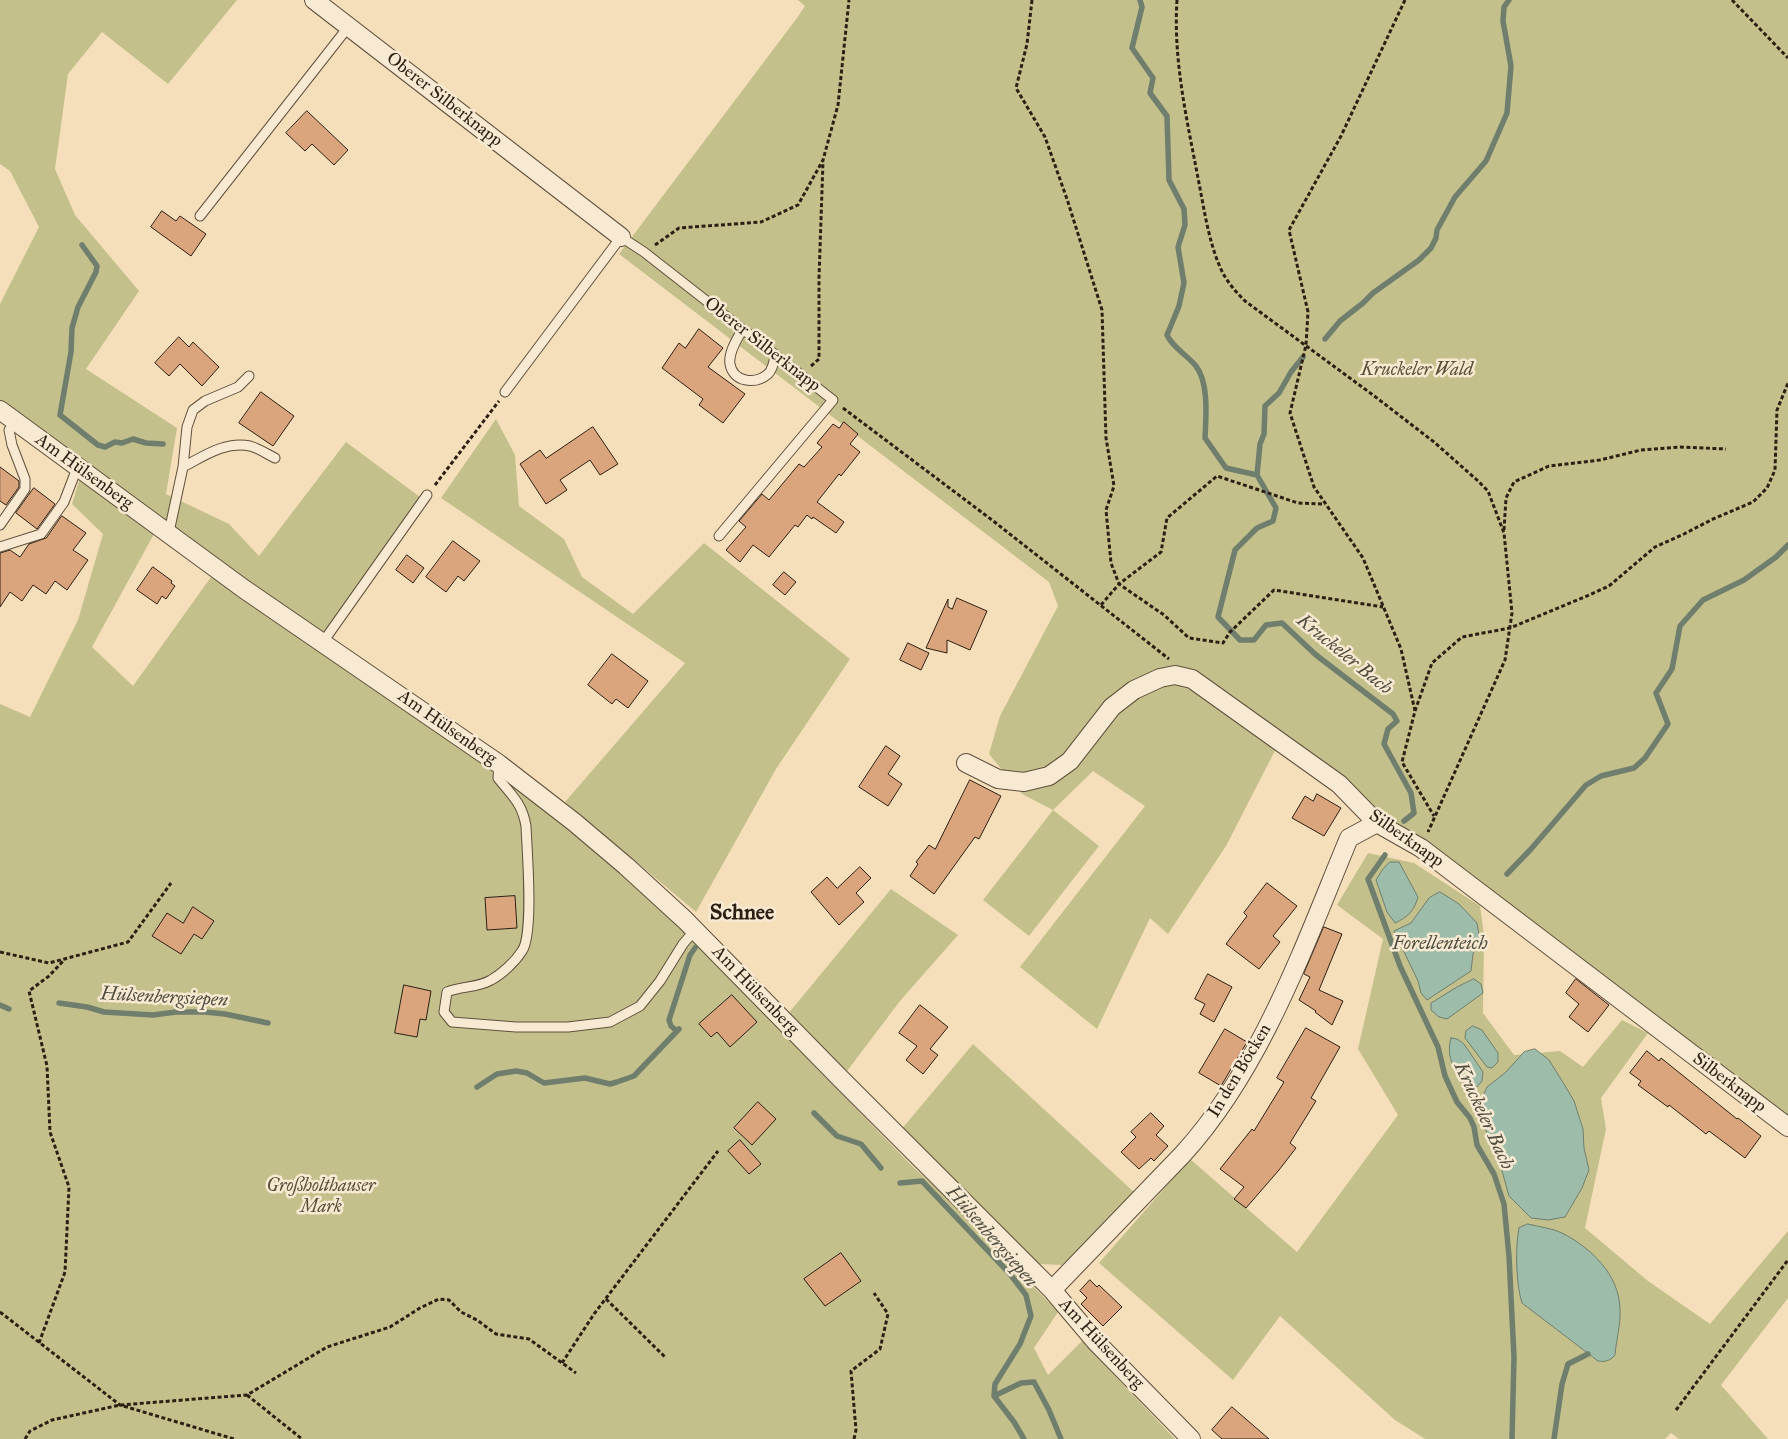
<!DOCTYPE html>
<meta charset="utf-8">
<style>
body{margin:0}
canvas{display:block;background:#f5dfba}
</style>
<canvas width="1788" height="1439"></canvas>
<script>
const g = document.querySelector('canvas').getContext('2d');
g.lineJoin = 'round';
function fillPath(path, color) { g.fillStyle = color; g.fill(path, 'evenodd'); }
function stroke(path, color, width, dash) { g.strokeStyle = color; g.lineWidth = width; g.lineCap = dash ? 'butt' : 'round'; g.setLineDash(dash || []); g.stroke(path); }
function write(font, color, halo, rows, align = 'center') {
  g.font = font + ' "IM FELL Great Primer",serif'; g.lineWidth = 5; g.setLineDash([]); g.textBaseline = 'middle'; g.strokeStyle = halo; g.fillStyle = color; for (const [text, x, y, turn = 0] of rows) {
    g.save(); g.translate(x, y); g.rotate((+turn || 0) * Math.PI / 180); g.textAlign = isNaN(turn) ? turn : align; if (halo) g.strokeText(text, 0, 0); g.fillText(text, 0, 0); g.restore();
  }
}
const green = new Path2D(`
 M0,0h237l-69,84 -66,-52 -34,42 -13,95 20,46 64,76 -53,78 91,59 -11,66 63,30 30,32 87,-114 74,55 -96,137 -170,-100 -62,113 41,39 78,-109 128,81 246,176 151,147 57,63 119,122 49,45 97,101 -24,36 14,27 34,-34 93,98h-1175v-735l30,13 48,-97 25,-86 -31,-30 12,-40 -84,-64v-96l39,-77 -29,-56 -10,-7z
 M798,0h990v1119l-507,-380 -55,107 -58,88 -18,-16 -53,111 -77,-62 125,-161 -52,-35 -40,39 46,36 -70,90 -46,-36 70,-90 -31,-16 -33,-40 11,-38 58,-110 -9,-24 -430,-328 178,-236 8,-12z
 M496,419l19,36 4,51 45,33 18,38 51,37 71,-71 146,116 -74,110 -80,143 -131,-110 120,-139 -244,-165z
 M1368,853l46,10 66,43 4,29 -1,78 31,42 46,-4 23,16 39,-47 26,13 -47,65 5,31 -21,99 63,53 62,43 78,-93v67l-67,87 47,54h-89l-8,-6 -6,6h-240l-30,-19 -115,-104 -47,64 -134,-117 91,-104 107,93 101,-137 -40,-66 25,-110 -46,-34z
 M891,889l67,46 -58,66 -59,78 -58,-59z
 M973,1044l162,149 -73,72 -24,-1 -138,-133z`);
const water = new Path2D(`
 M1390,862h9l19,35c-4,14 -10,20 -23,26l-8,-11 -11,-32 7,-11z
 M1440,892l19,12 18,19 3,17 -7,14 -2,17 -44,29 -6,-7 -3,-12 -24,-50 17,-8 18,-25z
 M1474,979l7,5 2,9 -36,26 -8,-2 -8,-7v-7l26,-16z
 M1473,1026l9,4 16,23v9l-6,6 -5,-1 -22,-29 1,-7z
 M1451,1038l6,1 7,5 19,28 -1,9 -5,6 -10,1c-11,-17 -22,-29 -16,-50z
 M1535,1049l14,11 15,24 10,17 9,28 1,19 5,22 -7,18 -17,29 -17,3 -17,-2 -22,-22 -10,-36 -16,-36 -5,-16 9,-21 19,-15 18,-20z
 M1528,1224c11,3 24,4 34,9 29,15 57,41 58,76 1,15 -4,32 -5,46 -5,6 -10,7 -17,6l-76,-58c-6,-18 -7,-56 -3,-75z`);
const stream = new Path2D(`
 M1140,0l2,7 -10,41 21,30 -3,15 17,23 2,64 15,29 1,16 -7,22 6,36 -5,23 -12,29c6,13 19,19 29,31 13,17 10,51 9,72l21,30 31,7 19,33 -3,13 -16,7 -22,22 -17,67 22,23h14l12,-15 16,-2 34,32 77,59 4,7 -9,8 -4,15 27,49 3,20 -10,8
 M82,245l15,21 -1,6 -18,35 -6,21 -1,24 -11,63 38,30 7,2 10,-5 7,1 11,-4 13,4 17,1
 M1325,339l15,-18 23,-18 10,-10 46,-33 12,-12 5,-10 1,-8 18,-33 31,-36 21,-48 4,-47 -8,-45 1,-14 5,-7
 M1257,475l3,-31 4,-10 1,-28 14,-13 12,-21 12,-15
 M1385,855l-17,24 32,87 38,81 7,29 12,26 13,16 4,9 3,18 17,29 10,30 5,52 5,101 -2,82
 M1507,874l24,-25 55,-64 15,-9 33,-8 11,-10 23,-34 -12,-31 16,-24 8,-43 23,-26 41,-20 32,-23 12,-12
 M59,1003l28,4 17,5 49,3 23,-3h29l20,2 43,9
 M0,1005l9,4
 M677,1031l-6,-5 -2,-6 21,-65 5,-7
 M477,1087l20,-13 19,-3 11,2 17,10 41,-5 25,6 7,-2 17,-6 45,-47
 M814,1113l23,23 24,8 20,24
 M900,1183l22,-2 88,93 16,21 5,21 -11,28 -25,40 -1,12 20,26 10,17
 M994,1396l27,-13 13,-1 15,28 12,29
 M1554,1439l8,-55 6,-20 20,-10`);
const building = new Path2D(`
 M307,111l41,39 -14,15 -22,-21 -7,7 -19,-18z
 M162,211l14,10 4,-5 26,18 -15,22 -40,-29z
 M699,329l24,19 -15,19 37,27 -22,29 -24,-18 4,-6 -41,-31 17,-25 6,5z
 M179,337l10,10 4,-5 26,25 -17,19 -22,-22 -11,12 -14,-13z
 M261,392l33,24 -21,30 -34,-23z
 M844,422l14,12 -8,10 10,8 -19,24 -2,-2 -22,28 27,20 -8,11 -23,-16 -1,2 -5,-4 -9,12 -3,-2 -26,32 -16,-12 -13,17 -14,-12 20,-23 -7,-6 23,-27 7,6 30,-36 5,3 18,-20 -5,-4 16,-19 6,4z
 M593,427l25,37 -18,11 -10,-15 -30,20 7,10 -21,14 -26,-40 20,-14 6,8z
 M0,467l19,14v6l-13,18 -6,-4z
 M34,488l21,16 -18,25 -21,-16z
 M62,516l24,17 -13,17 15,10 -21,30 -12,-9 -9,13 -13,-9 -11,16 -12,-9 -10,15v-54l10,-3 10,7 9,-13 17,-6z
 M453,541l27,20 -16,20 -6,-5 -12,16 -20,-15z
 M407,555l17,13 -11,15 -17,-13z
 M153,567l19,14 -1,2 4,3 -9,13 -4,-3 -5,8 -20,-14z
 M784,572l12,10 -11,13 -12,-10z
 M957,598l30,13 -17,39 -23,-10v13l-21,-5 22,-49v8l4,2z
 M908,643l21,10 -8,17 -21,-10z
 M612,654l36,27 -20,27 -12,-9 -4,5 -24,-19z
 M886,746l14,10 -12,18 14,10 -14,22 -29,-19z
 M970,780l31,16 -22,43 -4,-2 -41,57 -24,-18 8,-12 -2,-2 13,-17 6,4z
 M1317,794l24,14 -17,28 -32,-18 13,-22 8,5z
 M860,867l11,11 -15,15 8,9 -25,23 -28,-33 16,-15 10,11z
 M1267,883l30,23 -24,30 7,6 -21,27 -33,-25 21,-28 -3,-3z
 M515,896l2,32 -30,2 -2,-32z
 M193,907l21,14 -12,18 -8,-5 -13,20 -29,-18 15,-23 16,10z
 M1324,927l18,7 -23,56 24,11 -11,24 -17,-13 1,-1 -17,-11 11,-23 -6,-3z
 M1208,974l24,13 -18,35 -14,-8 5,-10 -10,-5z
 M1576,979l33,26 -21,27 -19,-15 10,-13 -13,-11z
 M404,985l27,6 -5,29 -6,-1 -3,18 -22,-4z
 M732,995l25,27 -27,25 -13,-15 -6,5 -12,-13z
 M920,1005l28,22 -18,22 8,6 -15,19 -17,-14 11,-14 -18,-13z
 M1306,1028l34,19 -29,51 5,3 -26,42 6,5 -17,22 -33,38 -12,-9 10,-12 -24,-18 32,-40 2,2 30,-49 -7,-4z
 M1225,1029l22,13 -26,44 -22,-13z
 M1647,1051l12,10 2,-3 76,61 1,-1 23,18 -16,22 -36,-27 -3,3 -37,-29 -1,2 -30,-22 3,-4 -11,-8z
 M758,1102l18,17 -24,26 -18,-17z
 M1151,1113l13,13 -8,9 12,11 -14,15 -3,-3 -12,11 -18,-17 15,-15 -5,-5z
 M740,1140l21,24 -12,10 -21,-23z
 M841,1253l20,28 -36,25 -21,-27z
 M1090,1280l7,7 2,-2 23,22 -19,19 -22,-22 6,-6 -7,-7z
 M1232,1407l37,32h-47l-10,-9z`);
const path = new Path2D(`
 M1032,0l-5,44 -11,44 29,49 22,62 35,111 4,128 8,48 -8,24 5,53 8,21 42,-32 6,-34 50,-42 81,27 27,1
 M1177,0c-4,60 10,120 21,178 6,30 10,61 22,89 6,14 15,24 25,34l128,94 61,47 43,38 11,11 16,42 8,80 -7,47 -77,172
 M1405,0l-64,136 -52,94 19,82 -2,33 -16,68 24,74 49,71 38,91 14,62 -13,51 32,54
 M1732,0l56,58
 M655,245l24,-17 82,-6 37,-17 25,-45 15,-55 11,-105
 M811,366l8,-7v-81l4,-117
 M843,408l149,112 177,139
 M435,485l64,-84
 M1504,530l2,-32 8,-16 35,-16 51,-6 41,-10 39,-3 46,2
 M1101,605l18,-21 45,31 25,23 34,5 7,-11 44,-42 109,17
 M1415,711l17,-48 30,-26 48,-9 77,-32 22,-10 46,-39 29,-13 29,-15 40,-17 14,-14 8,-18 2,-60 11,-27
 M0,952l49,11 79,-21 43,-59
 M606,1299l60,59
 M0,1312l120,93 114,34
 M39,1343l26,-71 4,-85 -19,-55 -3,-66 -18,-75 20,-15 16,-17
 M562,1363l32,-49 124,-163
 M247,1395l55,44
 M1676,1410l112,-150
 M25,1439l5,-8 22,-11 68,-15 127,-10 80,-48 63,-20 30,-19 19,-9 10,1 12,12 16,8 19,14 33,5 47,34
 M854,1439l2,-9 -5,-59 29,-22 8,-35 -14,-21`);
const service = new Path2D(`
 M200,216l149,-190
 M742,330c-5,9 -14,23 -12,34 3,18 25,21 38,10 5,-5 6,-12 7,-18
 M505,392l116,-155 23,15 189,148 -114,136
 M183,467l4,-40 6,-17 12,-9 33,-14 11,-11
 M0,525l25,-36v-10l-13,-34 -3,-15 6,-8
 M169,532l14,-65c21,-11 42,-26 67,-21 8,2 17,8 25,12
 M0,547l41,-13 23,-32 13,-34
 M323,642l104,-147
 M499,764l-1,14c14,18 24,25 28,48 1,25 8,108 -4,125 -7,11 -20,23 -31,29 -13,8 -30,6 -44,12l-3,20 8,10 64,5h52l42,-5 30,-16 20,-25 23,-37 12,-14`);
const minor = new Path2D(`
 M314,0l307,237
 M0,410l244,179 255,175 75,58 52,44 59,54 156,159 211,211 44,52 95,97
 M966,763l32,16 26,3 25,-6 21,-15 42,-54 22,-17 26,-12 15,-3 17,4 147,105 38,39 44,25 367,279
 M1052,1290l131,-136c79,-87 121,-208 166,-316l28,-15`);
const streetNames = [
 ["Oberer Silberknapp",444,100,38],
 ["Oberer Silberknapp",762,345,38],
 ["Am Hülsenberg",84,472,36],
 ["Am Hülsenberg",447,728,35],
 ["Silberknapp",1406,839,35],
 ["Am Hülsenberg",755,991,46],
 ["In den Böcken",1240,1071,-59],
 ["Silberknapp",1729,1083,37],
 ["Am Hülsenberg",1101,1344,47]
];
const parkNames = [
 ["Kruckeler Wald",1417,371],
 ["Großholthauser",321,1187],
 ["Mark",321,1208]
];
const waterNames = [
 ["Kruckeler Bach",1344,655,39],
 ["Forellenteich",1440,944],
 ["Hülsenbergsiepen",164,998,3],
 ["Kruckeler Bach",1483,1116,65],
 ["Hülsenbergsiepen",991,1237,49]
];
const districtNames = [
 ["Schnee",742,914]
];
fillPath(green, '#c4c08b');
fillPath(water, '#9dbdaa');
stroke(water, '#707e6e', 1);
stroke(stream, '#707e6e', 5.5);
fillPath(building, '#daa57d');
stroke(building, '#2d1f13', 1);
stroke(service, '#5f4f3d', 11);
stroke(minor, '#5f4f3d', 20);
stroke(path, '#2d1f13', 3, [4, 2.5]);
stroke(service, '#f8ead2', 9);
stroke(minor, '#f8ead2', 18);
write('18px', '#2d1f13', '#f8ead2', streetNames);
write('italic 18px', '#5a4f37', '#f8ead2', parkNames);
write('italic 19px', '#4f4e40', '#f8ead2', waterNames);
write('bold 22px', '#2d1f13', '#f8ead2', districtNames);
</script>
